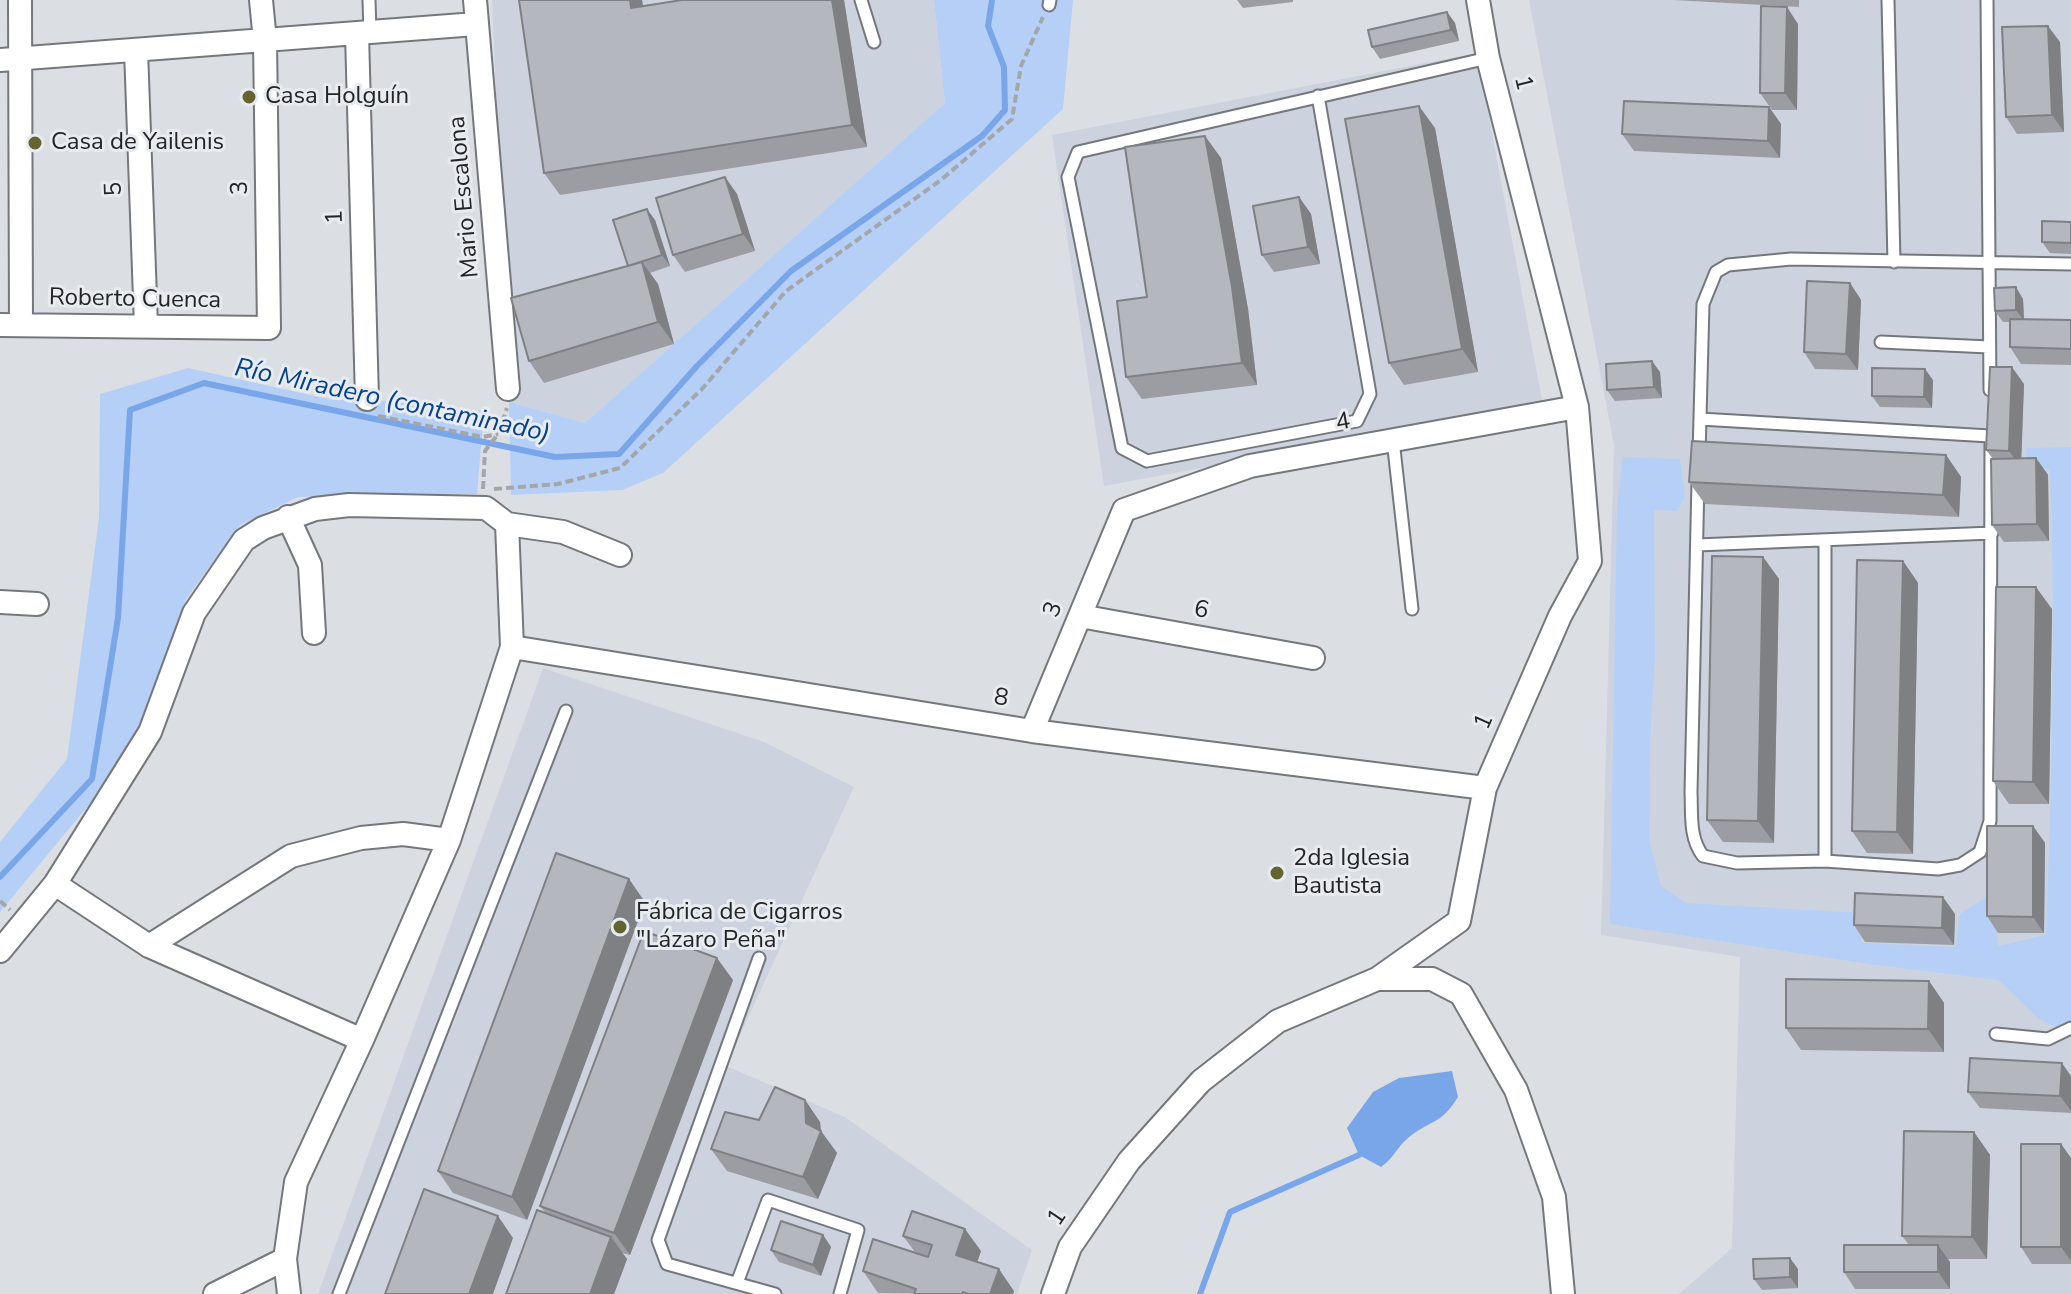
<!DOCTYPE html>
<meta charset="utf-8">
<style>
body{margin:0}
canvas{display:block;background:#dbdfe4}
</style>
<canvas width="2071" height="1294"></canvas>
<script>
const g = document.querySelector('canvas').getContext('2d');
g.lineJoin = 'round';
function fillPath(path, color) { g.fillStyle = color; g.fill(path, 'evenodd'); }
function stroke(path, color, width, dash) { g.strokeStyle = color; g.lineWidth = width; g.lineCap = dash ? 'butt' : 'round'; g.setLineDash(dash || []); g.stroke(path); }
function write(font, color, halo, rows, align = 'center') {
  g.font = font + ' "Nunito Sans",sans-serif'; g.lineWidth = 6; g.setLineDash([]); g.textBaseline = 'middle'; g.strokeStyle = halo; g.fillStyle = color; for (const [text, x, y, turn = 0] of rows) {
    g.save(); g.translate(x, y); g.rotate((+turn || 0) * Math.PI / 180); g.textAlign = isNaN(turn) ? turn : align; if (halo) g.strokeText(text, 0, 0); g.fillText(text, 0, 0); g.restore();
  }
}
const built = new Path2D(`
 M492,0h442l11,103 -360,320 -76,-21z
 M1529,0h542v1294h-392l53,-46 8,-291 -139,-22 13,-490z
 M1477,53l66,352 -439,81 -52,-351z
 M543,668l221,74 90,45 -128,279 119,51 187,133 -15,44h-699z`);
const green = new Path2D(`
 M934,0h139l-10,109 -400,364 -41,17 -111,5 -2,-93 76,21 360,-320z
 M188,368l145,32 34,-1 117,12 -7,83 -179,3 -58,28 -54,74 -60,161 -126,152v-70l67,-83 32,-241 1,-124z
 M2071,447v573l-15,7 -18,-9 -39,-38 -130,-16 -259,-40 7,-416 6,-51 57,2 5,38 -8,14 -23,-1 1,145 -5,90 -1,95 12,46 25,17 175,10 1,30 94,4 4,-33 32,-21 6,53 48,-11c6,-155 10,-311 4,-466l-25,-1 2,-20z`);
const water = new Path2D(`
 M1452,1071l6,26c-18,29 -27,22 -50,41 -11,9 -14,20 -27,29l-22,-12 -12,-27 26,-36 26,-14z`);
const stream = new Path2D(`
 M0,877l92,-98 26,-161 12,-208 74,-27 351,74 64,-3 78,-88 94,-95 191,-135 23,-26 -1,-43 -16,-41 4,-26
 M1200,1294l30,-82 129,-57`);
const path = new Path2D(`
 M378,416l105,21 15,-3
 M483,489l2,-38 13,-17 9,-26
 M494,489l64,-5 62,-16 82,-79 84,-98 155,-111 71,-61 9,-53 22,-49
 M0,901l10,9`);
const service = new Path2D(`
 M369,0l1,33
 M861,0l13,42
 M1888,0l6,262
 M1987,0l3,390
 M1049,5l1,-5
 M1318,96l52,298 -13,27 -210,40 -25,-13 -54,-271 10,-25 410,-94
 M1881,342l108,5
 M1700,419l290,17
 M1393,440l19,169
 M1699,455l4,-151 13,-32 12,-7 63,-6 280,5
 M1698,481l-7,311c1,22 -2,46 12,64l34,7 88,-2 113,8 22,-4 20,-13 10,-31 1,-378
 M1825,542v319
 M1697,545l295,-12
 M759,958l-101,282 9,24 108,30
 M1996,1034l52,5 23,-11
 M737,1283l31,-83 90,30 -18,64
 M339,1294l227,-583`);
const minor = new Path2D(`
 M20,0l1,325
 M475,0l33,389
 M357,34l10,365
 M136,50l10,276
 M0,60l476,-36
 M0,325l269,3 -4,-287 -4,-41
 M288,517l22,48 4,68
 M0,602l37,2
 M1080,616l233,42
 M512,647l520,84 453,57
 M1032,731l92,-221 126,-44 327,-59
 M55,884l94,62 213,94
 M149,946l142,-90 70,-18 42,-4 46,6
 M0,951l55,-67 95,-152 44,-119 50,-73 19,-12 52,-19 34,-4 137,3 21,16 56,8 57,23
 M1377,979h55l29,15 55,96 38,107 9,97
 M215,1294l70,-35
 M289,1294l-4,-35 11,-77 66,-142 87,-200 63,-193 -5,-123
 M1053,1294l17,-47 59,-86 72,-80 77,-60 99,-42 82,-58 26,-133 75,-172 30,-55 -13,-154 -89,-349 -10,-58`);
const wall = new Path2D(`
 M519,0h123l1,6 201,-6 23,147 -307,48 -16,-22z
 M1237,0h56v2l-50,6z
 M1674,0h125v7z
 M1447,12l8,11 4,18 -79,18 -8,-12z
 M1798,24l-1,86h-25l-12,-17z
 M2060,42l4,90 -47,2 -11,-17z
 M1769,107l12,17 -1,34 -146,-7 -12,-17z
 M1435,128l43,244 -74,13 -15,-22z
 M1221,158l27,151 9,76 -115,14 -16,-22 21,-80z
 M725,177l12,17 18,57 -70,21 -12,-17z
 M1299,197l12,17 9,50 -46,8 -12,-17z
 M655,220l15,46 -20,7 8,11 16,60 -130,39 -15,-22 99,-95z
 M2071,222v32l-21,-1 -8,-11z
 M1850,283l11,17 -3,70 -43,-1 -11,-17z
 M2023,299l1,20 47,1v45l-50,-1 -11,-17v-25h-7l-8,-11z
 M1660,372l2,26 -47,3 -8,-11z
 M1933,380l-1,28 -52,-1 -8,-11z
 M2024,384l-3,74h15l12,17 1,66 -45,1 -12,-17 1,-66 -7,-9z
 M1946,455l15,22 -2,40 -254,-13 -16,-22z
 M1763,557l16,22 -5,264 -51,-1 -16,-22z
 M1903,561l15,22 -5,271 -46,-1 -15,-22z
 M2052,609l-3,195h-40l-16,-23z
 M2033,826l12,17 -1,90h-46l-11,-17z
 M645,902l-118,318 -74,-27 -15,-22z
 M1955,914l-1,31 -89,-3 -11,-17z
 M733,980l-103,275 -8,-2 5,6 -13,35h-108l39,-82 -5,-6z
 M1929,981l15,22v49l-143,-2 -15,-22z
 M2071,1076v37l-91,-5 -12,-16z
 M805,1100l15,22 1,9 16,22 -19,46 -91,-28 -16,-22 48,-29z
 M1974,1132l16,23 -3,104h-39l2,3v27h-95l-11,-17 65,-27 -7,-9z
 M2061,1144l10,14v106h-39l-11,-17z
 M823,1235l8,12 -10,29 -42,-14 -8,-12z
 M903,1236l78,15 -4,11 37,29 -1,3 -135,-1 -15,-22 52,-19z
 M1798,1269v19l-36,2 -8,-11z`);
const shadedWall = new Path2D(`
 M630,0h12l5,30 -16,-22z
 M832,0h12l23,147 -15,-22z
 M1787,7l11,17 -1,86 -12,-17z
 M1447,12l8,11 4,18 -8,-11z
 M2048,26l12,16 4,90 -12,-17z
 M1419,106l16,22 43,244 -16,-23z
 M1769,107l12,17 -1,34 -12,-17z
 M1205,136l16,22 27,151 9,76 -15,-22z
 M725,177l12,17 18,57 -12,-17z
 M1299,197l12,17 9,50 -12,-17z
 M647,209l8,11 15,46 -8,-11z
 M642,262l16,22 16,60 -16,-22z
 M1850,283l11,17 -3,70 -12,-16z
 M2016,287l7,12 1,22 -8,-11z
 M1652,361l8,11 2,26 -8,-11z
 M2012,367l12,17 -3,84 -12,-17z
 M1925,369l8,11 -1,28 -8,-11z
 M1946,455l15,22 -2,40 -16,-22z
 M2036,458l12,17 1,66 -12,-17z
 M1763,557l16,22 -5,264 -16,-22z
 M1903,561l15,22 -5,271 -16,-22z
 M2036,587l16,22 -3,195 -16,-22z
 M2033,826l12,17 -1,90 -11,-16z
 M629,879l16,23 -118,318 -15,-23z
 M1943,897l12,17 -1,31 -12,-17z
 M717,958l16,22 -103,275 -16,-22z
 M1929,981l15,22v49l-16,-23z
 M2062,1063l9,13v35l-11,-15z
 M805,1100l15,22 1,10v-1l16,22 -19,46 -15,-22 3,-54z
 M1974,1132l16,23 -3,104 -15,-22z
 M2061,1144l10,14v103l-10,-14z
 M498,1216l15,22 -20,56h-24z
 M965,1229l16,22 -9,26 -16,-22z
 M823,1235l8,12 -10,29 -8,-11z
 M611,1237l16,22 -13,35h-24z
 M1938,1245l12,17v27l-12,-17z
 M1790,1258l8,11v19l-8,-11z
 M999,1269l15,22 -1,3h-23z`);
const building = new Path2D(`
 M519,0h111l1,8 51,-8h150l20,125 -308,48z
 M1761,6l26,1 -2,86h-25z
 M1447,12l4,18 -79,17 -4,-17z
 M2048,26l4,89 -46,2 -4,-90z
 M1624,101l145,6 -1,34 -146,-7z
 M1419,106l43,243 -73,14 -44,-244z
 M1205,136l27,151 10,76 -116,14 -9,-76 30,-4 -22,-150z
 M725,177l18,57 -70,21 -17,-57z
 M1299,197l9,50 -46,8 -9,-49z
 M647,209l15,46 -34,11 -15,-46z
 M2042,221l29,1v21l-29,-1z
 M642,262l16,60 -129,39 -18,-63z
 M1807,281l43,2 -4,71 -42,-2z
 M2016,287v23l-21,1 -1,-23z
 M2010,319l61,1v29l-61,-2z
 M1652,361l2,26 -47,3 -1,-26z
 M1990,367h22l-3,84 -23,-1z
 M1872,368l53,1 -1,28 -52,-1z
 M1692,441l254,14 -3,40 -254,-13z
 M2036,458l1,66 -45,1 -1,-66z
 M1712,556l51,1 -5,264 -51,-1z
 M1857,560l46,1 -6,271 -45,-1z
 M1996,587h40l-3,195 -40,-1z
 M1987,826h46v91l-46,-1z
 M556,853l73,26 -117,318 -74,-26z
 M1855,893l88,4 -1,31 -88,-3z
 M644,931l73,27 -103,275 -74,-27z
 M1786,979l143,2 -1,48 -142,-1z
 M1970,1058l92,5 -2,33 -92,-4z
 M775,1087l30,13 1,23 15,8 -18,46 -92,-28 14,-37 34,8z
 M1904,1131l70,1 -2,105 -70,-1z
 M2021,1144h40v103h-40z
 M424,1189l74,27 -29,78h-84z
 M537,1210l74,27 -21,57h-84z
 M912,1211l53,18 -9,26 43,14 -9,25h-22l-5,-2 -1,2h-48l2,-5 -53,-18 10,-32 55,18 4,-12 -29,-9z
 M781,1221l42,14 -10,30 -42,-15z
 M1844,1245h94v27h-94z
 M1790,1258v19l-36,2 -1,-20z`);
const markers = [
 [249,97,8,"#646431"],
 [35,143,8,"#646431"],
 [1277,873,8,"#646431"],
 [620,927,8,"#646431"]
];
const streetNames = [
 ["1",1522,83,76],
 ["3",241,188,-91],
 ["5",115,189,-92],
 ["Mario Escalona",465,197,-95],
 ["1",336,217,-92],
 ["Roberto Cuenca",135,300,1],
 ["4",1343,423,-10],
 ["3",1054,610,-68],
 ["6",1201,611,10],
 ["8",1001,699,9],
 ["1",1485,722,-66],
 ["1",1058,1218,-56]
];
const poiNames = [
 ["Casa Holguín",265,97],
 ["Casa de Yailenis",51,143],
 ["2da Iglesia",1293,859],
 ["Bautista",1293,887],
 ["Fábrica de Cigarros",636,913],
 ["\"Lázaro Peña\"",636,941]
];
const waterNames = [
 ["Río Miradero (contaminado)",392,402,12]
];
fillPath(built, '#ccd3df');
fillPath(green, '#b5cff7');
fillPath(water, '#79a6e9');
stroke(stream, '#79a6e9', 6);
stroke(service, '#74777c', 15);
stroke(minor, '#74777c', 26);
stroke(path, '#a3a7ab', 4, [8, 4]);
stroke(service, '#fff', 11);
stroke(minor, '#fff', 22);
fillPath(wall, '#9b9da3');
fillPath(shadedWall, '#7e8084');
fillPath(building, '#b4b7bd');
stroke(building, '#7e8084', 2);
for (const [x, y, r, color] of markers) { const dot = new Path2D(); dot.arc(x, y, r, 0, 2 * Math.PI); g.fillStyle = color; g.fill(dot); stroke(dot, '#e8ecf1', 3); }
write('24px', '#232526', '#e8ecf1', streetNames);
write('24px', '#232526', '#e8ecf1', poiNames, 'left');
write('italic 26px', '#05408d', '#e8ecf1', waterNames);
</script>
